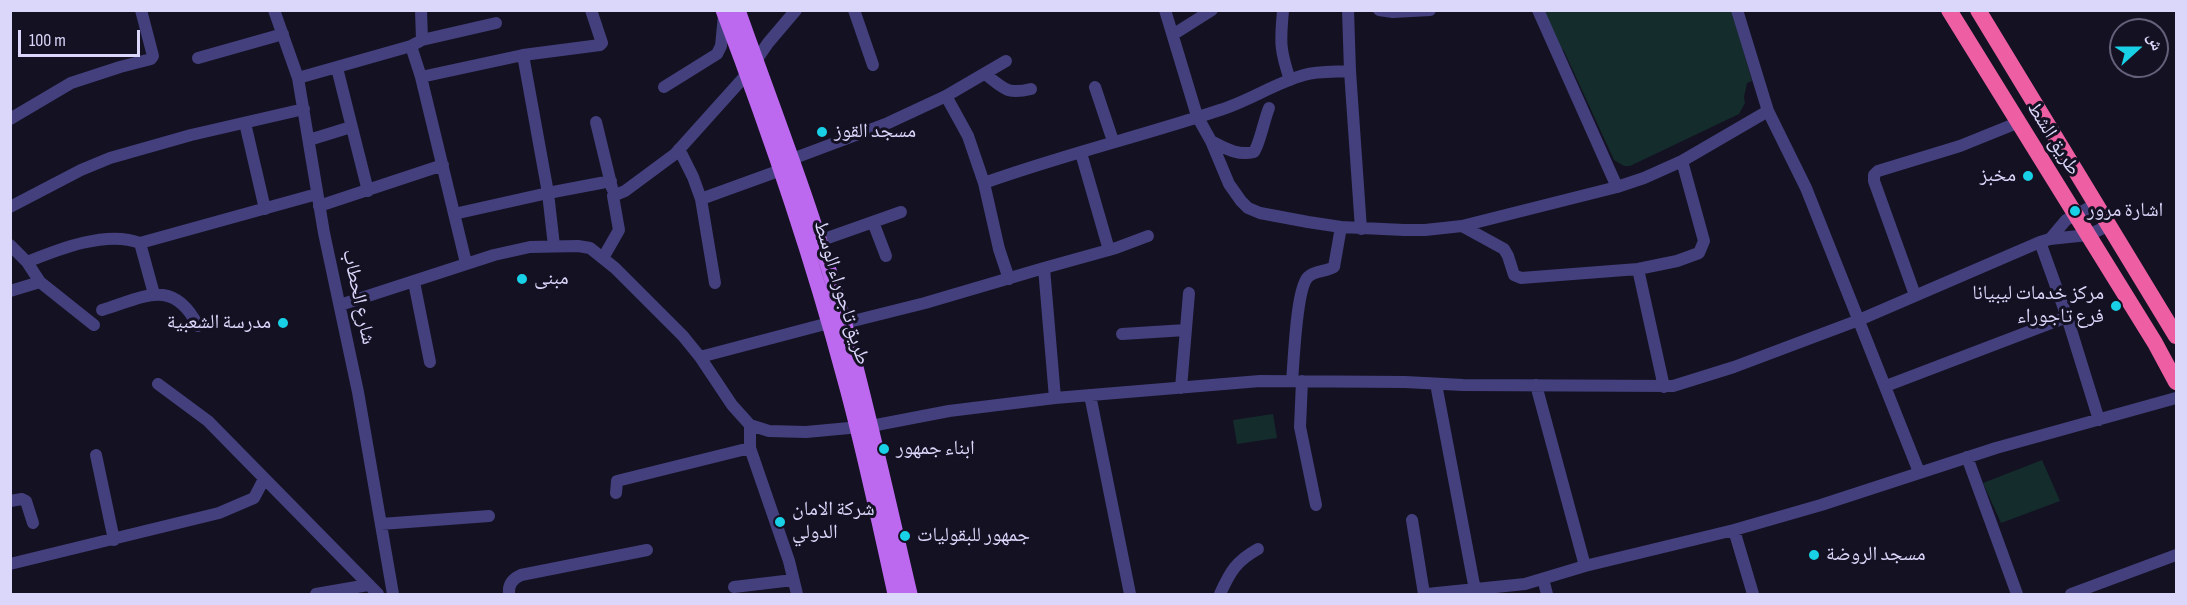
<!DOCTYPE html>
<meta charset="utf-8">
<style>
body{margin:0}
#map{position:relative;width:2187px;height:605px;overflow:hidden;background:#141123;font-family:"Sofia Sans Condensed","Noto Naskh Arabic",sans-serif}
canvas{display:block}
.frame{position:absolute;inset:0;border:12px solid #dbd7fb;pointer-events:none}
.north{position:absolute;left:2109px;top:18px;width:60px;height:60px;box-sizing:border-box;background:#141123;border:2px solid #646079;border-radius:50%;rotate:69deg;font-size:16px;font-weight:700;line-height:24px;text-align:center;color:#dbd7fb}
.north::after{content:'';display:block;margin:auto;width:21px;height:27px;background:#18d1e6;clip-path:polygon(50% 0,100% 100%,50% 72%,0 100%)}
.scale{position:absolute;left:18px;top:30px;width:122px;height:27px;box-sizing:border-box;border:3px solid #dbd7fb;border-top:0;padding-left:8px;font-size:18px;line-height:21px;white-space:nowrap;color:#dbd7fb;-webkit-text-stroke:4px #141123;paint-order:stroke}
</style>
<div id="map">
<canvas width="2187" height="605"></canvas>
<div class="frame"></div>
<div class="north">ش</div>
<div class="scale">100 m</div>
</div>
<script>
const g = document.querySelector('canvas').getContext('2d');
g.lineJoin = 'round';
function fillPath(path, color) { g.fillStyle = color; g.fill(path, 'evenodd'); }
function stroke(path, color, width, dash) { g.strokeStyle = color; g.lineWidth = width; g.lineCap = dash ? 'butt' : 'round'; g.setLineDash(dash || []); g.stroke(path); }
function write(font, color, halo, rows, align = 'center') {
  g.font = font + ' "Sofia Sans Condensed","Noto Naskh Arabic",sans-serif'; g.lineWidth = 6; g.setLineDash([]); g.textBaseline = 'middle'; g.strokeStyle = halo; g.fillStyle = color; for (const [text, x, y, turn = 0] of rows) {
    g.save(); g.translate(x, y); g.rotate((+turn || 0) * Math.PI / 180); g.textAlign = isNaN(turn) ? turn : align; if (halo) g.strokeText(text, 0, 0); g.fillText(text, 0, 0); g.restore();
  }
}
const green = new Path2D(`
 M1544,11h188l20,70 -5,2 -3,14 1,6 -6,11 -109,52h-6l-10,-6 -50,-109 -5,-5z
 M1273,414l4,24 -40,6 -4,-24z
 M2042,460l18,41 -59,22 -18,-40z`);
const minor = new Path2D(`
 M274,10l24,68 26,155 34,159 35,202
 M421,10l1,30
 M854,10l19,55
 M1165,10l32,106 14,25 18,43 12,17 7,7 12,5 48,9 33,5 63,3h21l37,-4 155,-39 27,-9 38,-17 86,-50
 M1348,10l2,61 11,158
 M1379,10l14,2 37,-2
 M1538,10l79,177
 M1737,10l31,101 38,77 113,284
 M1283,11c-3,32 -3,39 7,69
 M1174,34l38,-24
 M411,46l10,31 45,186
 M523,55l25,138 6,53
 M198,58l85,-24
 M337,68l31,123
 M985,74c19,14 21,21 46,15
 M421,77l102,-22 77,-10 2,-2 -11,-33
 M298,78l113,-32 11,-6 74,-17
 M664,87l53,-33 4,-8 3,-31
 M1095,87l18,54
 M946,96l22,40 16,47 15,66 10,30
 M10,119l61,-36 49,-16 31,-8 2,-3 -12,-46
 M596,122l16,66
 M245,123l20,86
 M309,140l42,-13
 M1211,141c14,7 26,15 43,11 6,-9 10,-32 15,-44
 M679,149l14,28 8,22 14,84
 M1081,153l28,97
 M792,159l96,-36 58,-27 60,-35
 M984,183c78,-28 158,-47 236,-73 29,-9 55,-27 84,-35 14,-4 31,-3 46,-4
 M701,199l80,-29
 M319,206l124,-41
 M10,207l71,-37 29,-12 81,-23 113,-26
 M454,214l94,-21 63,-12
 M873,222l13,34
 M1462,226l42,23 4,7 6,19 7,3 117,-9 39,-8 22,-8 5,-12 -22,-80
 M2050,239l16,-19 30,-16
 M819,241l82,-29
 M2040,242l27,75 32,103
 M140,243l14,51
 M10,245l17,17 13,20 54,43
 M603,258l16,-28 -6,-34 12,-5 50,-37 71,-79 22,-32 28,-33
 M27,262c32,-13 80,-32 113,-19l177,-49
 M1044,268l72,-20 32,-12
 M1638,269l26,118
 M414,282l16,80
 M10,291l30,-9
 M1915,295l-41,-114v-6l4,-4 82,-25 57,-23
 M340,305l154,-50 36,-8 48,-1 12,2 25,20 68,68 17,21 32,48 18,20 19,6 37,1 65,-6 78,-15 106,-13 205,-17 145,1 58,3 210,1 61,-19 125,-47 181,-78 10,-3 38,-4 22,-10
 M102,310c42,-13 71,-33 96,16
 M845,323l80,-20 119,-35 11,130
 M1122,334l64,-4
 M700,357l129,-34
 M1292,381c2,-20 4,-92 16,-104 7,-7 18,-5 26,-10l7,-40
 M1302,381l-2,46 16,78
 M158,384l50,37 170,173
 M1436,384l39,206
 M1536,385l49,181
 M1886,386l181,-69
 M1181,388l8,-95
 M1090,395l40,199
 M750,425v23l39,113 8,33
 M96,455l18,85
 M1967,457l50,137
 M616,493l1,-12 4,-1 129,-32
 M10,501l12,-2 4,2 7,22
 M1412,520l12,74
 M381,524l108,-8
 M1734,530l19,64
 M10,564l209,-51 35,-15 10,-19
 M1543,579l4,15
 M734,587l59,-7
 M316,594l52,-9
 M509,594c-1,-9 3,-15 12,-19l126,-25
 M1220,594c10,-22 16,-33 38,-45
 M1427,594l98,-10 60,-18 149,-36 87,-25 175,-57 180,-50
 M2071,594l105,-39`);
const major = new Path2D(`
 M723,10c46,121 88,243 121,367 20,72 35,145 51,217
 M738,10c37,105 78,208 107,315 24,89 44,179 65,269`);
const highway = new Path2D(`
 M1949,10l206,333 21,39
 M1978,10l198,326`);
const markers = [
 [822,132,6,"#18d1e6"],
 [2028,176,6,"#18d1e6"],
 [2075,211,6,"#18d1e6"],
 [522,279,6,"#18d1e6"],
 [2116,306,6,"#18d1e6"],
 [283,323,6,"#18d1e6"],
 [884,449,6,"#18d1e6"],
 [780,522,6,"#18d1e6"],
 [905,536,6,"#18d1e6"],
 [1814,555,6,"#18d1e6"]
];
const poiNames = [
 ["مسجد القوز",834,132],
 ["مخبز",2016,176,"right"],
 ["اشارة مرور",2087,211],
 ["مبنى",534,279],
 ["مركز خدمات ليبيانا",2104,294,"right"],
 ["فرع تاجوراء",2104,317,"right"],
 ["مدرسة الشعبية",271,323,"right"],
 ["ابناء جمهور",896,449],
 ["شركة الامان",792,510],
 ["الدولي",792,533],
 ["جمهور للبقوليات",917,536],
 ["مسجد الروضة",1826,555]
];
const streetNames = [
 ["طريق الشط",2053,139,58],
 ["طريق تاجوراء الوسط",841,293,73],
 ["شارع الحطاب",358,297,78]
];
fillPath(green, '#142c2b');
stroke(minor, '#43407d', 12);
stroke(major, '#bd69ef', 15);
stroke(highway, '#ee5ea3', 16);
for (const [x, y, r, color] of markers) { const dot = new Path2D(); dot.arc(x, y, r, 0, 2 * Math.PI); g.fillStyle = color; g.fill(dot); stroke(dot, '#141123', 2); }
write('20px', '#dbd7fb', '#141123', poiNames, 'left');
write('20px', '#dbd7fb', '#141123', streetNames);
</script>
